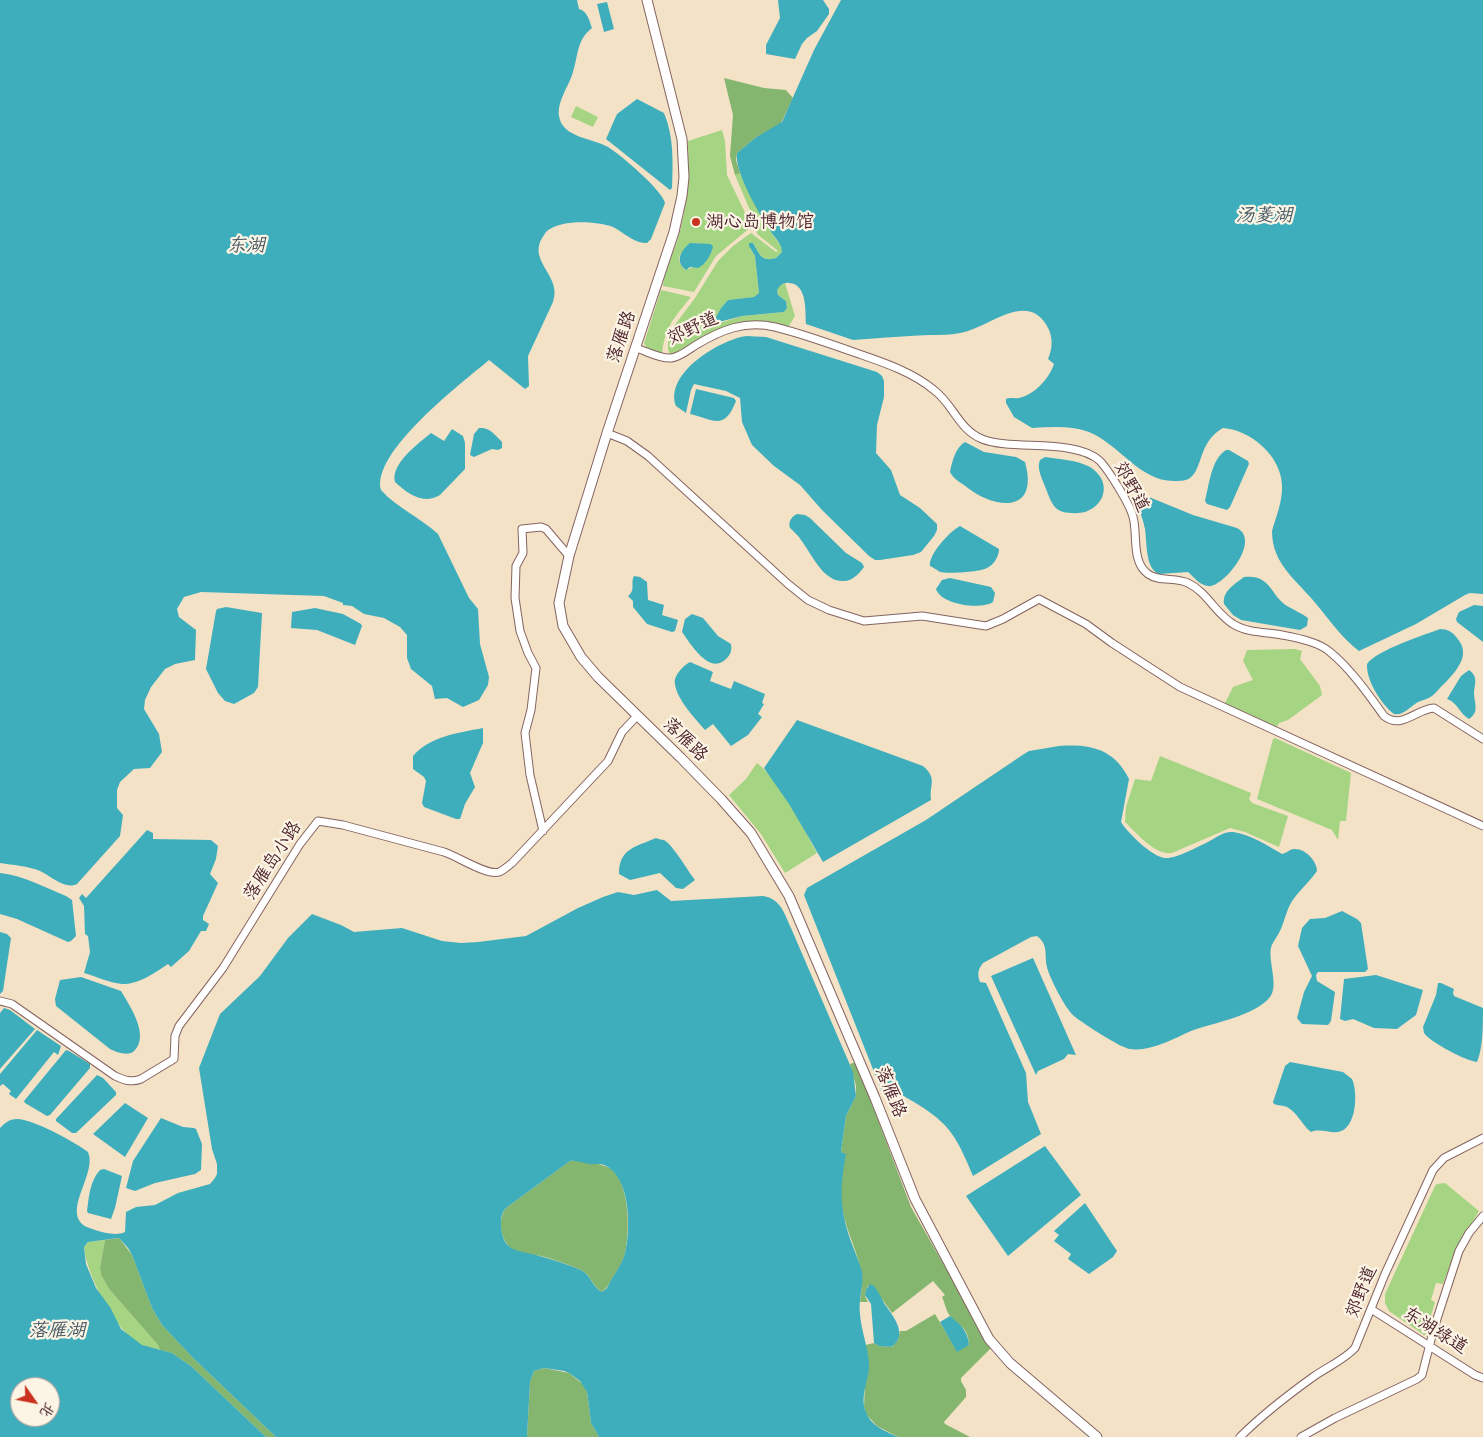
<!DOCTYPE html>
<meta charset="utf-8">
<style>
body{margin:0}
#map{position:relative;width:1483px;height:1437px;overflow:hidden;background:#f3e2c6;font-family:Itim,"LXGW WenKai TC",sans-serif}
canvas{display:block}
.north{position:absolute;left:10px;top:1377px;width:50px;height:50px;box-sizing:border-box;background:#fcf5e5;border:1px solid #b59f9b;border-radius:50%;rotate:123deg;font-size:14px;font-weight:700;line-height:20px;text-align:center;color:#4a1f2b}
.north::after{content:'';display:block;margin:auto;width:18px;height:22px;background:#c8321e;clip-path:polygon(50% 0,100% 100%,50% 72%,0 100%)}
</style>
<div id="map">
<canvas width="1483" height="1437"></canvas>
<div class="north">北</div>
</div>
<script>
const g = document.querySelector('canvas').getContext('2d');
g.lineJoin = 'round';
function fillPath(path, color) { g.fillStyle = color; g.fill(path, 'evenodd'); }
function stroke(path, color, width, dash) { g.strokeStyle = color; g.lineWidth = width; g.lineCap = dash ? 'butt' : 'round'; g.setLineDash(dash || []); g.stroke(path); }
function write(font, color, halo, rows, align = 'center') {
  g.font = font + ' Itim,"LXGW WenKai TC",sans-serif'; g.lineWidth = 4.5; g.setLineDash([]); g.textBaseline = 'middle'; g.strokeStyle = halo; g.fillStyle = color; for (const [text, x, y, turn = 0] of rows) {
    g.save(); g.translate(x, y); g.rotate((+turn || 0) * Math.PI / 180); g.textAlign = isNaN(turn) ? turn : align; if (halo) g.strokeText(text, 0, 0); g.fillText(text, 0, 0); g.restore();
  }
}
const green = new Path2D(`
 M576,106l22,11 -5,10 -22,-10z
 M722,130l3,11 2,34 22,46 2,6 -35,29 -22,36 -31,-6c1,-16 11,-33 15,-48 10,-32 11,-64 10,-97zM697,243l7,2 7,-1 1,6 -7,13 -20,7c-14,-15 0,-21 12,-27z
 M740,173l30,58 12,16v5l-6,6c-15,4 -16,-3 -23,-15l-3,5 5,8 4,37 -5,4 -26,3 -7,8 -6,11 -8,8 35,-11 42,-4 3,-4 -1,-7 -8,-6 -1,-4 2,-5 6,-3 10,33 -8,13c-12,-2 -26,-7 -38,-7 -30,0 -52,23 -79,33l-2,-6v-7l3,-12 24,-32 23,-37 15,-15 18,-13 25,19 2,-1 -21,-17 -2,-12 -20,-47z
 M661,290l30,7c-17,21 -26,29 -29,57l-14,-4 -4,-7z
 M1295,649l7,2 -2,8 20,27 2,9 -34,25 -9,3 -2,4 -52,-24 8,-16 20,-7 -10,-19 4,-11z
 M1275,738l76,35 -5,48h-6l-2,19 -6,-10 -75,-31 16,-60z
 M1160,756l91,37 -2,6 3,4 36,13 -9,31 -34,-15 -15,-4 -58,25c-18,2 -34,-19 -47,-31l1,-15 9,-28 16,2z
 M757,763c21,15 47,67 60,90l-32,20 -24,-39 -32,-39 17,-16z
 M1445,1183l34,28 -25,43 -11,30 -7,-1 -5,17 4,2 -10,33h-1l-35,-24 -4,-8v-9l50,-108 2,-2z
 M105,1240l-5,28 1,7 8,14 49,56 2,5c-10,-2 -17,-3 -25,-9 -23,-17 -48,-66 -51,-94l4,-5z`);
const forest = new Path2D(`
 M724,78l40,10 22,2 7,8 -13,27 -25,13 -18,15 -1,7 4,13 -5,2 -5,-19 3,-41z
 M856,1062l55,145 80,141 -30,30v3l5,9v7l-22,25 1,2 25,13h-72l-21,-11 -11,-12 -2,-8 1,-20 4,-22 -4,-19 9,-2 5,3 13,1 6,-7 2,-9h6l29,-17 22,37 12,-6c-1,-20 -10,-17 -19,-29 -4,-5 -5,-13 -8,-19l3,-2 -12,-14 -41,32 -20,-28 -4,1c-3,6 -4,10 0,16h-8c1,-7 2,-16 2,-23 -2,-24 -16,-47 -20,-71 -3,-19 0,-36 3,-54l-4,-2 5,-36 10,-20v-10l-6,-22z
 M570,1161c8,-1 34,3 41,8 19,15 19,62 14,84 -3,12 -12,24 -18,34l-5,5c-9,-5 -11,-17 -21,-22 -14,-6 -30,-12 -45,-15 -6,-1 -13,-1 -19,-3 -16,-7 -21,-31 -11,-44z
 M119,1238l13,17 20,53 10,17 31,33 83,79h-10l-75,-71 -19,-13 -12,-3 -2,-5 -49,-56 -8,-14 -1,-7 5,-28z
 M544,1368l25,5 15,12 3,7 4,31 8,14h-72l3,-55 4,-11z`);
const water = new Path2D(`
 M0,0h577l2,9c9,3 10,11 13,19 -15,11 -14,28 -19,44 -4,14 -16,29 -14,44 3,22 34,22 49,31 12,7 55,44 57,56l-14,36 -4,4c-12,1 -24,-11 -34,-16 -14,-5 -36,-6 -50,-3 -7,2 -15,4 -19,11 -19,26 19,40 9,67l-25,54 1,30 -4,3 -36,-29c-26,22 -118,92 -108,130 16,18 40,28 57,44l31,64 9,11 2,35 9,33 -1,8 -9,15 -16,7 -16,-9 -12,1 -3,-13 -21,-17 -4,-11v-23l-7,-8 -16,-9 -20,-4 -12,-8 -9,-1v-2l-19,-7 -123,-4 -17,5 -7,12 2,8 17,13 -1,30 -20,4 -10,5 -14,18 -6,13 -1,9 15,25 3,18 -12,16 -16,1 -14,13 -3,8v18l6,7 -3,21 -43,48c-12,6 -26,-8 -37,-13 -12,-5 -27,-6 -40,-8z
 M778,0h45l6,9v5l-12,17 -10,7 -5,6 -7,15 -29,-5v-9l14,-27z
 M841,0h642v594l-13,-1 -5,2 -49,29 -57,27c-17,-13 -28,-29 -42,-46 -19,-24 -45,-40 -45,-74 4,-14 11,-31 10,-46 -1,-29 -31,-55 -59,-57 -25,14 -20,41 -33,50 -4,3 -11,3 -15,3 -35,1 -56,-37 -86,-49 -19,-7 -38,-5 -57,-4l-18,-11 -8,-14v-4c5,-2 8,0 13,-1 15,-3 30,-19 35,-34l-6,-5c5,-11 5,-23 -1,-33 -21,-36 -59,3 -87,7 -10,2 -20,2 -31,2 -20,1 -41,2 -62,4l-14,1 -47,-16c-1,-11 2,-40 -17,-41 -6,-1 -10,3 -12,8l1,4 8,6 1,7 -3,4 -42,4 -23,6 -8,6h-4v-3l8,-6 6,-11 7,-8 26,-3 5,-4 -4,-37 -6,-10v-3h4c7,12 8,19 23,15l6,-6c0,-8 -7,-14 -11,-20 -11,-17 -37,-60 -34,-79l18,-15 27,-16 32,-72z
 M607,2l7,27 -10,3 -7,-28z
 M637,99l27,14c10,24 9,49 8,75l-2,2 -64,-51 11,-25z
 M690,243l21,1 2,3c-2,8 -7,17 -15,21l-8,-1 -4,3c-11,-8 -6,-19 4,-27z
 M746,336l20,1 111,35 5,4 2,5v16l-7,28 -1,28 15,17 9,25 20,13 17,16v6l-3,6 -13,16 -8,3 -33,5h-5l-6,-4 -47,-46 -22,-25 -26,-19 -22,-21 -10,-23 -2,-24 -14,-7 -32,-7 -3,6 -5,23 -10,-7c-12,-33 44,-66 70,-70z
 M696,389l38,9 2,3c-12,31 -23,18 -46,13z
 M479,428c11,-1 16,7 23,14v6l-4,2 -6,-1 -18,8 -4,-2 4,-21z
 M452,429l11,7 2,7v26l-25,26c-17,10 -32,-1 -45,-13 -5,-18 24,-39 36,-49l13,8z
 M965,442l19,10 32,5 9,5c15,54 -33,47 -61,23 -6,-4 -11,-7 -14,-13 2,-11 6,-25 15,-30z
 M1226,450h3l19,11 1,3 -19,43 -3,3 -20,-6 -2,-3c4,-15 6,-42 21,-51z
 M1045,457c14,2 32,3 45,10 27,17 11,49 -18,46 -5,0 -11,-1 -15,-4 -6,-5 -8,-13 -11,-20 -3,-9 -10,-20 -6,-29z
 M1144,495l49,20 44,13c25,13 -15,61 -29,58 -9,-1 -14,-9 -20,-14l-29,2c-14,-5 -12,-33 -14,-45 -2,-10 -6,-19 -8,-28l3,-5z
 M797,514l8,1 5,3 36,35 16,10 2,4c-5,7 -11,13 -19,14 -22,2 -33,-27 -44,-41 -3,-5 -7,-8 -11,-12 -2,-6 1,-11 7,-14z
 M960,526l39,23c0,7 -5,16 -12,19 -7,4 -39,6 -47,4 -3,-2 -6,-4 -10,-6 -2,-11 20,-35 30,-40z
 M634,576l6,1 7,5 1,18 16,5 -2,10 16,5 -3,11 -3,1 -25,-8 -14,-17v-6l-5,-5c8,-6 2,-13 6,-20z
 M1244,577c27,-3 26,18 43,29 7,4 14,7 21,12l-1,8 -7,4 -59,-10 -8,-5 -9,-11c-2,-13 11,-20 20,-27z
 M950,578l41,9 4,6 -2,9c-12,8 -52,3 -57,-13l6,-9z
 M1474,605l9,1v36l-26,-20 -1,-3 3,-7z
 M226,607l36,6 -4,74 -4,6 -20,11 -9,-3 -7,-8 -12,-24 10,-58 1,-2z
 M315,608l28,6 18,10 1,2 -7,19 -38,-15 -26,-2 1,-16z
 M692,614l11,4 15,18 13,8c1,5 0,10 -4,14 -17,19 -37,-15 -45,-26l3,-13z
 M1440,629c7,0 13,3 17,9 14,16 1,31 -11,44 -5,4 -9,10 -14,14 -4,3 -10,4 -14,6 -8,5 -15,14 -24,12 -13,-10 -28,-34 -27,-50 10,-14 57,-29 73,-35z
 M690,662l23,10 -3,9 21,8 3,-8 31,13 -3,9 2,1 -6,10 4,3 -14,18 -17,11 -18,-22 -8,6c-10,-12 -28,-30 -30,-46 -2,-8 9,-19 15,-22z
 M1469,670c9,6 6,13 5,22 0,11 6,20 -5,27 -9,-5 -12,-17 -22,-20l14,-23z
 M797,720l126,46c15,13 6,18 8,34l-108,62 -34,-58 -25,-36z
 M483,728v15l-13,30 5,14 -10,17 -5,15h-4l-32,-12 -2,-4 4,-22 -2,-4 -11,-8v-13c17,-20 45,-23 70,-28z
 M1059,746c32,-2 55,3 70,33l-8,43c6,10 31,35 44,36 11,1 32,-11 43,-16 7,-4 16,-11 25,-10 17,2 35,14 49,22 5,-1 8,-5 12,-5 11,-1 23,12 23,22 -6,9 -15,17 -22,26 -8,9 -10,24 -15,34 -3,6 -8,12 -9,17 -3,13 8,38 -1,49 -15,19 -58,26 -79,34 -18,8 -41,21 -61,18 -11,-2 -46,-25 -56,-33 -8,-6 -25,-39 -27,-49 -3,-12 2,-22 -10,-31l-6,1 -48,26c-5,6 -6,11 -3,19l6,1 40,90 2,29 13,32 -68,42c-6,-14 -12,-29 -21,-42 -14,-20 -38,-32 -59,-44l-4,6 -7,-4 -78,-197 3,-7 119,-68 98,-66 5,-3z
 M147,830l6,3v6l58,1 7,6 -2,13 -6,15 8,9 -15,33v4l6,4 -3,7h-5l-12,20 -18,16 -3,-3c-12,8 -30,21 -46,20 -13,-1 -27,-8 -38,-11l6,-21 -2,-16 -3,-2 -1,-28 -5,-8 3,-4 4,4z
 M656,838c1,1 8,2 8,2 9,5 24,31 31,40l-12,9 -7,-1 -16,-15 -30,7 -11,-6c0,-26 17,-27 37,-36z
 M0,873c22,2 46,15 66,23l6,4 4,36 -5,5 -3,1 -51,-23 -17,-5z
 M657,890l14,11 92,-5c18,3 21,17 28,32l62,144 3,24 -10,20 -5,36 5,2c-5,27 -7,47 1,75 4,15 11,28 15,43 2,14 -4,28 -2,42 1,16 8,33 9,49 1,16 -10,33 -3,49 5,14 19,19 32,25h-299l-8,-14 -4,-31 -7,-11 -11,-8 -5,-2 -20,-3 -10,3 -4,11 -3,55h-251l-83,-79 -31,-33 -10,-17 -20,-53 -4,-7 -9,-10 -31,4 -4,5 2,17 10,24 14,19 11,22 21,16 30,8 19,13 75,71h-266v-309c5,-5 9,-9 17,-9 16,0 58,23 71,33 9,20 -22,54 -7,71 3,4 10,5 14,7 10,3 21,6 30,2l1,-20 10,-5 19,-2 23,-12 32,-9 5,-6 2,-4v-10l-5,-15 -13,-81 21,-54 40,-38 28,-38 24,-24 29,11 13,7 48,-4 40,13 19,2 17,-1 48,-6 52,-28 25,-11 15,-5 16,3zM570,1161c7,-1 12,2 19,3 5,1 10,-1 15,1 27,11 27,65 21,88 -3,12 -13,24 -18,35l-5,4c-9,-4 -11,-17 -21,-22 -14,-6 -30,-11 -45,-15 -19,-5 -33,-3 -35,-29 0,-7 0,-12 5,-18zM20,1387h30v30h-30z
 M1342,911l15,8 4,4 7,46 -3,3h-47l-2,3 1,6 18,11 -4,29 -3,4 -26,-1 -5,-6 7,-26 8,-16 -14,-30 4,-18 8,-9 15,-1z
 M0,932l7,2 4,4 -8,53 -3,3z
 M1033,958l43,97 -8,-1 -4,5 -26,12 -2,4 -45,-99z
 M1376,975l47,15 -7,25 -19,14 -23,-1 -21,-9 -8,2 -5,-2 4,-40z
 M81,977l40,14c9,15 30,46 12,61 -6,4 -17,0 -23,-3l-54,-43 -1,-7 5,-19z
 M1438,983h3l13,6 -1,4 1,3 29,12c0,16 0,41 -6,54 -11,-1 -47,-20 -53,-29l-1,-6 13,-32z
 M4,1008l6,2 25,19 -35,40v-56z
 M37,1030l24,16 -3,9 -4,-3 -38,47 -7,-5 2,-3 -8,-7 -3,2v-12z
 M66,1050l3,1 21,13v4l-40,47 -3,1 -22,-13 -1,-2z
 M1290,1062l53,10 9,7c6,13 5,50 -14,53 -9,1 -19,-4 -27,0 -9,-7 -13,-19 -24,-25 -4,-2 -9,-1 -13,-3l-1,-2 12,-36z
 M97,1075l6,3 13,14v3l-40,38h-4l-16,-12v-2z
 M125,1103l23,15 -23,39 -32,-23z
 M161,1118l22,9 11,1 2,1 6,15 -1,26 -6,4 -40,9 -20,8 -9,-3 7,-27z
 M1045,1146l36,49 -73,61 -42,-60z
 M104,1169l18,7 -7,32 -4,11 -23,-6 -1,-2c2,-15 3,-30 13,-41z
 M1085,1203l32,48 -4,6 -24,17 -21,-15 3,-5 -17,-13 5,-6 -5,-4z
 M870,1284l4,2c4,5 7,11 10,17 8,12 26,32 7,44l-12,-1 -5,-3 -3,-39 -6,-9 1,-5z
 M950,1316c10,8 18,15 19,29l-12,7 -17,-30z`);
const minor = new Path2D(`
 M636,348c10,3 24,11 35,10 9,-1 17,-8 25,-13 25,-15 49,-25 79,-18 28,7 56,17 84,27 26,9 53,18 75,36 19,14 25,40 48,49 30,12 93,-1 118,22 9,10 30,43 33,56 5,17 -2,45 15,57 11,8 28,3 40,9 19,9 28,31 45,41 14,9 33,8 49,11 15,3 37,7 48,17 20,16 39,43 54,64 18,14 32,-7 50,-8l49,31
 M607,433l20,8 21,15 140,128 20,16 21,10 35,11 58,-5 64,10 17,-7 36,-20 47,25 26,19 68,44 303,139
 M543,831l-13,-56 -5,-42 6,-23 5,-42 -8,-15 -8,-22 -5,-33 1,-32 7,-13 -1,-24 19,-2 5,2 23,27
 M0,1001l12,3 103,72c9,4 16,7 26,3l33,-20 1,-23 4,-10 44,-58 77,-124 18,-23 25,4 101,27c13,4 43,24 55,20 5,-2 9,-6 13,-9l96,-102 14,-29 15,-16
 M1371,1309l104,66 8,3
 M1240,1437c22,-22 48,-42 73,-60 14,-10 31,-17 42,-29l30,-74 48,-104 11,-12 39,-20
 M1301,1437l34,-19 82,-39 5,-4 12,-47 25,-77 10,-18 14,-17`);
const tertiary = new Path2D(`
 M647,0l35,139 2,38 -2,19 -8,36 -67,201 -38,123 -10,47 4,23 18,31 17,20 83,81 40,41 30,34 38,63 86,202 40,101 74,140 21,24 87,74`);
const markers = [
 [696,222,5,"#c8321e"]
];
const poiNames = [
 ["湖心岛博物馆",706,222]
];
const streetNames = [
 ["郊野道",693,329,-25],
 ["落雁路",622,337,-71],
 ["郊野道",1131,487,62],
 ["落雁路",685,740,44],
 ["落雁岛小路",273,861,-57],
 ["落雁路",890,1092,68],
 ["郊野道",1362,1292,-68],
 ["东湖绿道",1435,1331,32]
];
const waterNames = [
 ["汤菱湖",1264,216],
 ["东湖",246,246],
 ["落雁湖",57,1331]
];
fillPath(green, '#a5d482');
fillPath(forest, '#84b670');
fillPath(water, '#3faebc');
stroke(minor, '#856361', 9);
stroke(tertiary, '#856361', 11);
stroke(minor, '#fff', 7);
stroke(tertiary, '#fff', 9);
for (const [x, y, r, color] of markers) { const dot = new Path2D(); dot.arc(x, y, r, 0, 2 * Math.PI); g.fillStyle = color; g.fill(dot); stroke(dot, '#fcf5e5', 2); }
write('18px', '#4a1f2b', '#fcf5e5', poiNames, 'left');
write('18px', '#4a1f2b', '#fcf5e5', streetNames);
write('italic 19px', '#465865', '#fcf5e5', waterNames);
</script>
